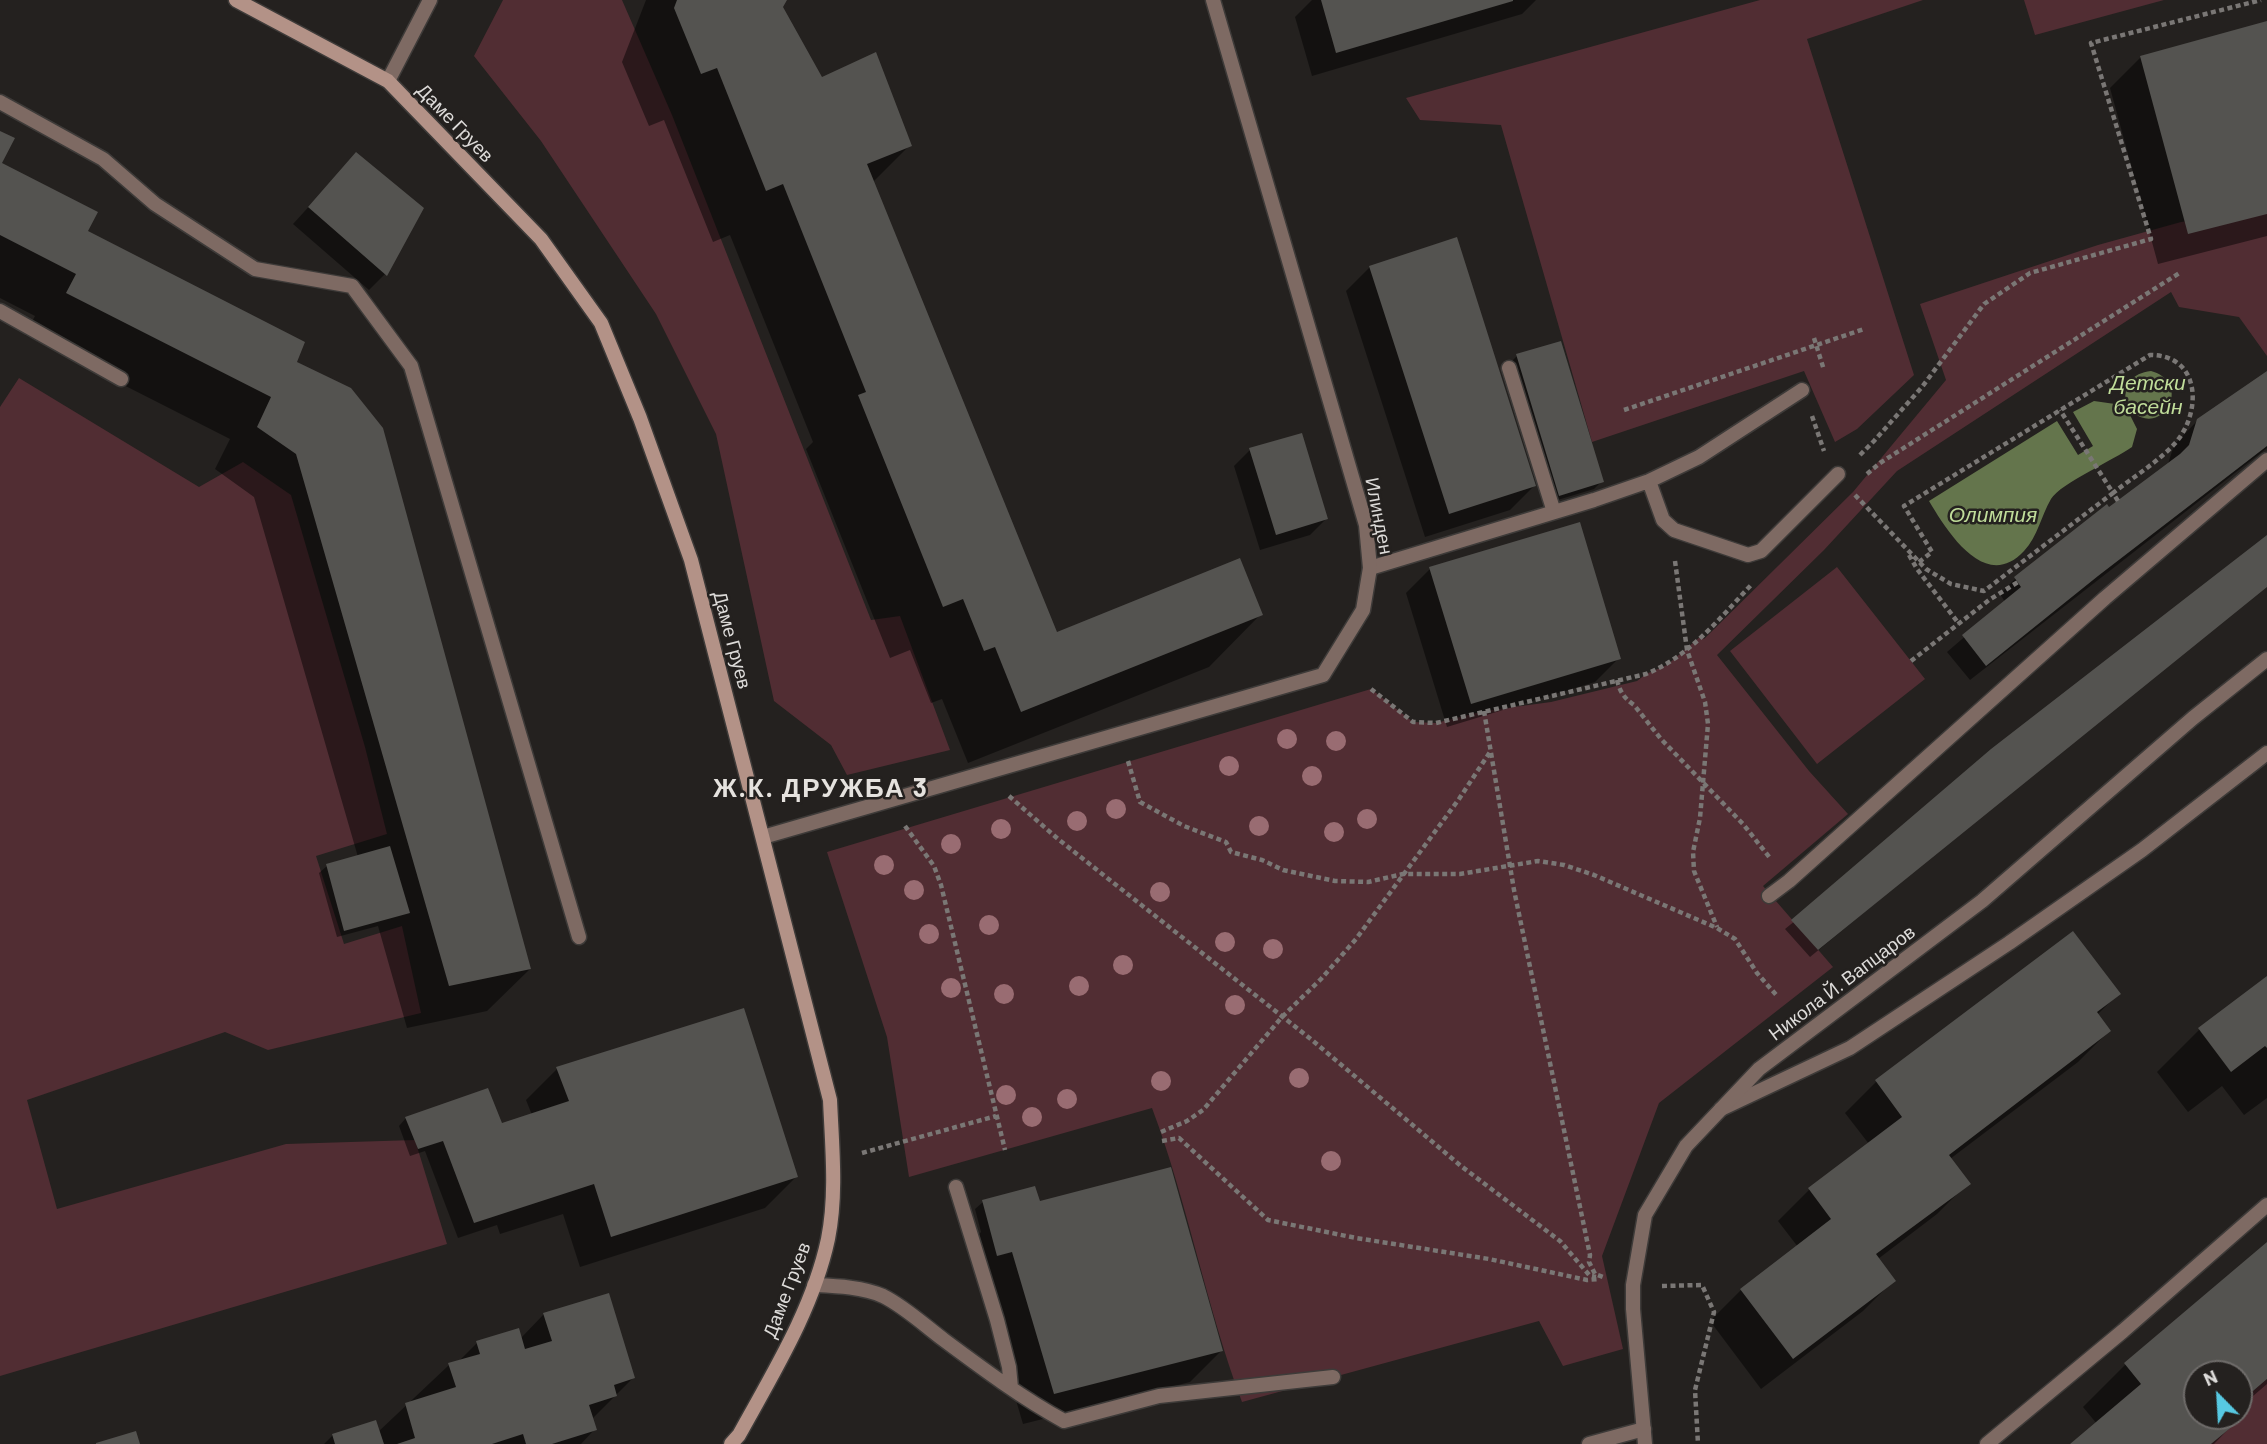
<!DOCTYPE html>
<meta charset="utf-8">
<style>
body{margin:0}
#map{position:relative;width:2267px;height:1444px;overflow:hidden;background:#24211f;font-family:Barlow,sans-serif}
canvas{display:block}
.north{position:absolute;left:2183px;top:1360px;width:70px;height:70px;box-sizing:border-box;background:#24211f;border:2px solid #6e6b69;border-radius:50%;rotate:336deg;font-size:19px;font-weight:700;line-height:28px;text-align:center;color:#dddbd9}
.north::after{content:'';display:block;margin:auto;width:24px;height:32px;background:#57c9e2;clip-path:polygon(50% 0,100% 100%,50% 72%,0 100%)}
</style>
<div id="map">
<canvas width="2267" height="1444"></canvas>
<div class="north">N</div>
</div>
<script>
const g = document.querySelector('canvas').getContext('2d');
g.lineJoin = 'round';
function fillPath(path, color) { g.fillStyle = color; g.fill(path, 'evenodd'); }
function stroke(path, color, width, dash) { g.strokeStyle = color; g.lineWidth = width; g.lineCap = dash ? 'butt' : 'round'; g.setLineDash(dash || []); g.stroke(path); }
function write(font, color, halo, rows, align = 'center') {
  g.font = font + ' Barlow,sans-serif'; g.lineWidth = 5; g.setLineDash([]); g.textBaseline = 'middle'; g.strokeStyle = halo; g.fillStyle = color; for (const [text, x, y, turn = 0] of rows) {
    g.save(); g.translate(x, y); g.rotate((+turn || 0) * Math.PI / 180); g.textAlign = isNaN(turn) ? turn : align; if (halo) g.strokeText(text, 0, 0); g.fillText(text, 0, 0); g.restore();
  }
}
const green = new Path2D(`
 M503,0h119l50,115 199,505 29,-4 50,134 -103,25 -16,-30 -57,-44 -58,-267 -60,-120 -115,-173 -67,-85z
 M1760,0h163l-116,39 107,336 -57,54 -22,13 -31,-71 -212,71 -91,-317 -81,-5 -14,-22z
 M2024,0h140l-129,35z
 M2267,210v146l-28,-39 -60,-10 -8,-15 -274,179 -73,79 -107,105 92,116 39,43 -85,72 70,81 -174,136 -57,153 21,93 -60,17 -24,-45 -297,81c-36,-96 -54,-198 -90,-294l-243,69 -22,-140 -60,-185 544,-163 42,33 23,1 48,-12 67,-9 86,-21 9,-7 21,-9 34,-29 3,3 149,-147 93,-112 -26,-76 178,-59 83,-23z
 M19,378l180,109 44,-25 48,33 74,252 22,87 -71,22 28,88 58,-18 19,87 -153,37 -43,-18 -198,68 30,109 229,-65 129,-4 32,104 -447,132v-969z
 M1837,567l88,112 -108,85 -87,-113z
 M2267,1379v65h-56l34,-29 -6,-12z`);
const water = new Path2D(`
 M2151,371c41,11 14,65 -18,42l-3,2 7,14 -5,18c-18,13 -71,36 -81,52 -10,17 -13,37 -27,52 -39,42 -77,-20 -95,-50l128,-80 21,34 15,-9 -20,-34 21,-11 28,4 4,-2c-3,-18 6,-30 25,-32z`);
const shadow = new Path2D(`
 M646,0h139l-4,7 40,73 89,65 -38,38 184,451 205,-20 -52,53 -241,96 -26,-64 -11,4 -21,-53 -20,8 -84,-209 7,-7 -83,-207 -17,7 -49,-122 -15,6 -27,-64z
 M1312,0h224l-14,14 -210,62 -17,-59z
 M2267,22v214l-109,28 -48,-176 31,-31z
 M0,133v31l86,68 208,131 236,606 -43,42 -80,17 -29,-102 -41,11 -18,-64 8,-7 31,-9 -104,-360 -39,-28 15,-30 -205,-104 10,-19 -35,-18z
 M356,155l29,119 -16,16 -76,-66z
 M1370,267l164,219 -24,24 -85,27 -79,-246z
 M1517,356l85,125 -8,8 -43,13 -42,-138z
 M2267,374v74l-297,232 -23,-28 58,-50 -5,-8 16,-16 152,-114 6,-19 24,-25z
 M1250,450l76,69 -16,16 -50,15 -26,-84z
 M2267,538v48l-255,205 -202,166 -25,-28z
 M1430,569l189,89 -24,24 -148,45 -41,-134z
 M2073,934l45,60 -21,21 12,16 -31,31 -128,97 18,24 -31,31 -59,45 16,21 -31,31 -102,78 -51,-68 31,-31 57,-43 -20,-26 31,-31 60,-46 -24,-31 31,-31z
 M2267,978v120l-23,17 -22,-29 -34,26 -31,-40 42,-42z
 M557,1069l239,108 -31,31 -185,59 -17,-53 -63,20 -3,-9 -39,13 -33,-87 -15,5 -11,-30 7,-8 95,9 31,-12 -6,-15z
 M983,1202l56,1 182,148 -31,31 -167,42 -53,-180 11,-12 -6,-23z
 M2267,1245v139l-28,24v-34h-42v42h42v-7l4,5 -29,30h-141l24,-20 -14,-17 42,-42z
 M544,1314l89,64 -41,41 3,10 -14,15h-257l9,-9 45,-3 71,-67 9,-3 19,-19 43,-4z`);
const building = new Path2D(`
 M677,0h110l-4,7 39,70 54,-25 36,94 -45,18 190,468 183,-74 23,57 -242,97 -26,-65 -11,4 -21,-52 -20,8 -85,-212 8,-3 -83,-208 -17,7 -49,-123 -16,6 -27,-66z
 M1321,0h192v1l-177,52z
 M2267,21v193l-79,20 -48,-178z
 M0,131l15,7 -13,25 96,49 -10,19 217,111 -8,20 54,26 32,40 148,541 -82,17 -153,-532 -39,-27 14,-30 -205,-104 10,-19 -76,-39z
 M356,152l68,56 -37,68 -79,-69z
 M1457,237l79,249 -87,28 -80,-248z
 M1561,341l43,141 -45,14 -43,-142z
 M2267,371v75l-169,130 -112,90 -24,-31 59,-48 -7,-10 93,-73 2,3 71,-53 9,-9 8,-26z
 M1302,433l26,86 -52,16 -27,-87z
 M1580,522l41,137 -150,45 -42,-137z
 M2267,535v52l-449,363 -27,-30 200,-171z
 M390,846l20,67 -66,18 -18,-67z
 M2073,931l48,63 -24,18 14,19 -162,124 22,29 -95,70 20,27 -103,78 -53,-70 91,-70 -23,-31 94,-71 -27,-37z
 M2267,976v72l-2,-2 -34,26 -33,-44z
 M744,1008l54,169 -187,60 -17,-53 -120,39 -31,-82 -25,8 -13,-32 83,-29 14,35 67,-22 -13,-34z
 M1171,1167l52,184 -169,43 -42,-142 -15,4 -15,-56 53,-14 5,15z
 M2267,1242v137l-28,24v-29h-42v42h42v-10l7,9 -35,29h-141l71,-60 -17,-21z
 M609,1293l26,85 -21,7 3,11 -28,9 8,25 -45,14h-26l-3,-10 -31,10h-95l18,-6 -10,-35 51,-16 -8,-24 32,-9 -4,-13 43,-13 6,21 27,-8 -9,-28z
 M376,1420l8,24h-49l-3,-10z
 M136,1431l4,13h-44v-1z`);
const path = new Path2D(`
 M1814,338l10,32
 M1624,410l240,-81
 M1812,416l12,35
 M1860,455l14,-14 48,-54 62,-83 46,-31 121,-34 -60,-196 170,-43
 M1867,474l13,-11 301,-191
 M1855,495l71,74 25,15 33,7 129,-98 -53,-83
 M1909,555l8,14 42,55
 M1675,561l12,89 18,52 3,22 -8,94 -7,34 1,19 23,56
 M1919,562l13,-10 -28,-46 246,-151c50,0 52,55 27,86 -17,20 -44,36 -64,52l5,8
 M1911,661l78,-61 29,-18
 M1617,680c3,12 7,18 17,25l27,34 82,85 27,34
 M1371,689l42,33 23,1 210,-49c44,-18 74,-56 106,-90
 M1484,711l30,179 76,365 -1,7 6,12 11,4
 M1128,761l12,41 44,24 42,16 5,10 31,8 21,10 52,11 33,1 35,-8h57l78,-13 26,4 30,10 123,53 18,11 22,34 21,24
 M1009,796l49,43 254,201 149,126 99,75 30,35 6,1
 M905,826l29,40 7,19 64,265
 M1161,1132l26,-11 16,-11 79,-93 39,-38 35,-40 103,-140 31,-47
 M1162,1141l17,-3 89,82 88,18 133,21 98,21 12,-1
 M862,1153l134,-37
 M1662,1286l40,-1 12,27 -19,78 3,54`);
const lane = new Path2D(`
 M0,102l103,57 52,45 100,65 97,17 59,80 168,571
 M0,311l121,68
 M1509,368l45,144
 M1649,481l14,39 11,10 74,25 13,-4 77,-77
 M1370,568l224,-68 55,-19 50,-24 103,-67
 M1769,896l20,-15 316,-283 162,-138
 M1721,1109l129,-61 159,-105 133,-93 125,-97
 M956,1187l41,133 12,47 2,21
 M814,1285c22,1 49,2 69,11 22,11 41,29 61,44 39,29 78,58 120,81l95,-25 174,-19
 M1589,1444l55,-15
 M1987,1444l136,-113 144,-126`);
const street = new Path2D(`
 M388,81l42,-81
 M763,837l560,-162 40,-65 7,-42 -4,-43 -153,-525
 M1645,1444l-12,-135v-24l12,-70 41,-69 73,-77 223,-168 211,-183 74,-59`);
const secondary = new Path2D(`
 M236,0l152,81 153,158 60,84 39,95 51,142 139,540c2,46 7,94 -2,139 -15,70 -55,134 -89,196l-8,9`);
const trees = [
 [1287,739],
 [1336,741],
 [1229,766],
 [1312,776],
 [1116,809],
 [1367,819],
 [1077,821],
 [1259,826],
 [1001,829],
 [1334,832],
 [951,844],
 [884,865],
 [914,890],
 [1160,892],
 [989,925],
 [929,934],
 [1225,942],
 [1273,949],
 [1123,965],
 [1079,986],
 [951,988],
 [1004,994],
 [1235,1005],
 [1299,1078],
 [1161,1081],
 [1006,1095],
 [1067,1099],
 [1032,1117],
 [1331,1161]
];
const streetNames = [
 ["Даме Груев",455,123,46],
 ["Илинден",1379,516,79],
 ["Даме Груев",732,640,75],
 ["Никола Й. Вапцаров",1842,983,-37],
 ["Даме Груев",787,1290,-69]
];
const waterNames = [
 ["Детски",2148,383],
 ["басейн",2148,407],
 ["Олимпия",1993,515]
];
const districtNames = [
 ["Ж.К. ДРУЖБА 3",821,788]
];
fillPath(green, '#512d33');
fillPath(water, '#64754c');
fillPath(shadow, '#0007');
fillPath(building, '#545350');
stroke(lane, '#3e3b39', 17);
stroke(street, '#3e3b39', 17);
stroke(secondary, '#3e3b39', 17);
stroke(path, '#7a7775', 4.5, [5, 3.5]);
stroke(lane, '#7e6a63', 14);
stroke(street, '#7e6a63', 14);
stroke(secondary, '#b39287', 14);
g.fillStyle = '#996c72';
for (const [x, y] of trees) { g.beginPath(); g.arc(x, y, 10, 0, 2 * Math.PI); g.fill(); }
write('19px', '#dddbd9', '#24211f', streetNames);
write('italic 21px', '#c0dd9a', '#24211f', waterNames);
g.letterSpacing = '2px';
write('bold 26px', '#e5e2de', '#24211f', districtNames);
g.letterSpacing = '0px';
</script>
